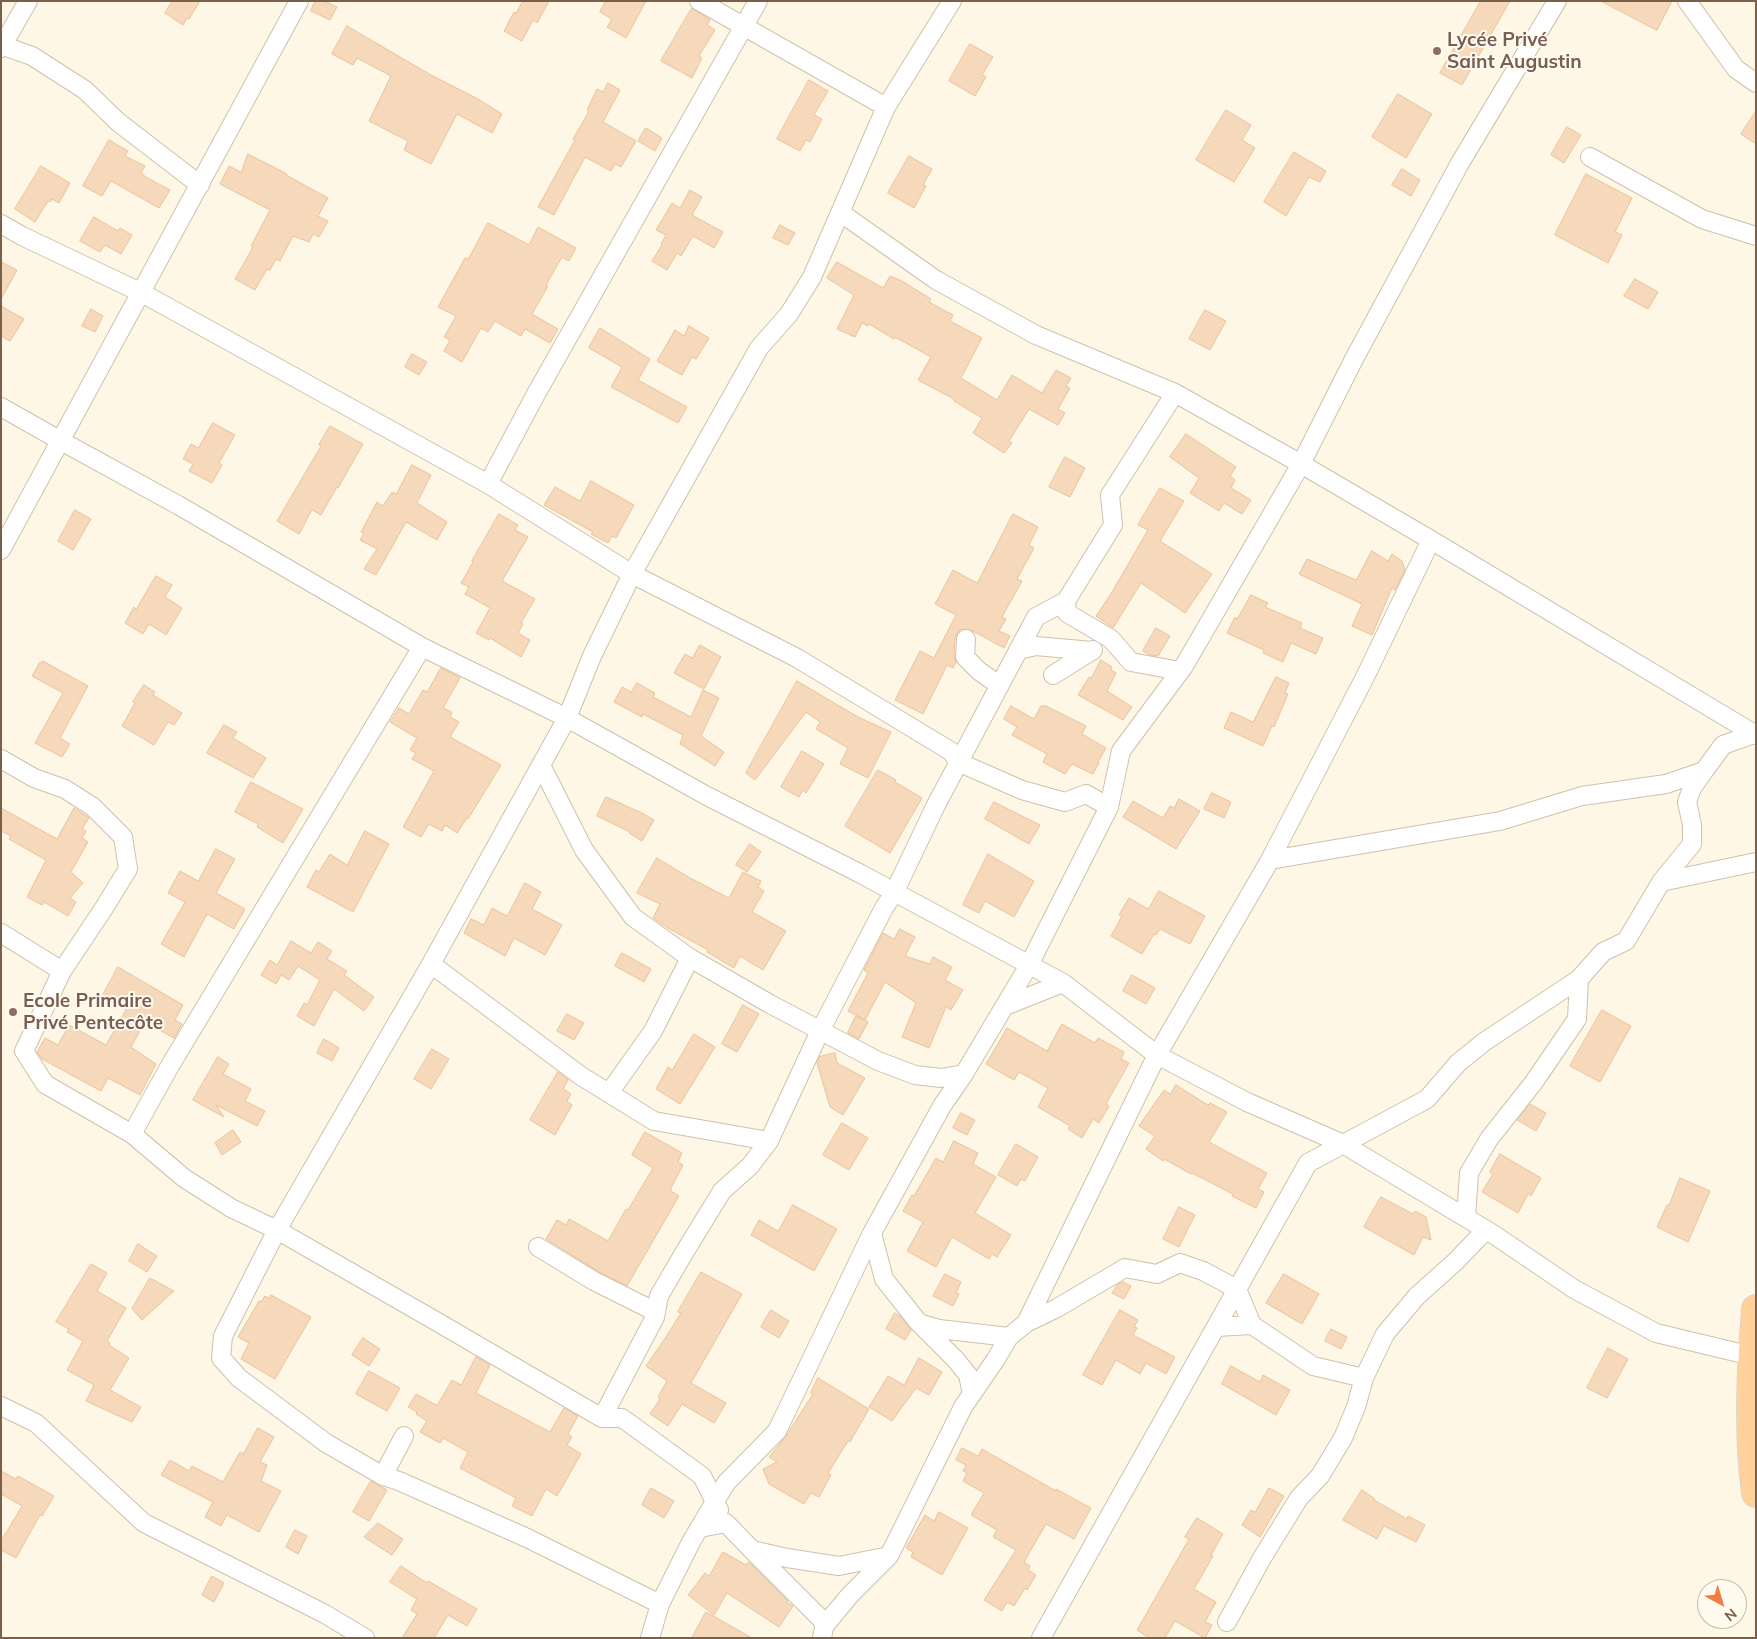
<!DOCTYPE html>
<meta charset="utf-8">
<style>
body{margin:0}
#map{position:relative;width:1757px;height:1639px;overflow:hidden;background:#fef7e6;font-family:Mulish,sans-serif}
canvas{display:block}
.frame{position:absolute;inset:0;border:2px solid #7a6048;pointer-events:none}
.north{position:absolute;left:1697px;top:1579px;width:50px;height:50px;box-sizing:border-box;background:#fffaee;border:1px solid #cabcac;border-radius:50%;rotate:141deg;font-size:14px;font-weight:700;line-height:20px;text-align:center;color:#7a6048}
.north::after{content:'';display:block;margin:auto;width:18px;height:22px;background:#f17d42;clip-path:polygon(50% 0,100% 100%,50% 72%,0 100%)}
</style>
<div id="map">
<canvas width="1757" height="1639"></canvas>
<div class="frame"></div>
<div class="north">N</div>
</div>
<script>
const g = document.querySelector('canvas').getContext('2d');
g.lineJoin = 'round';
function fillPath(path, color) { g.fillStyle = color; g.fill(path, 'evenodd'); }
function stroke(path, color, width, dash) { g.strokeStyle = color; g.lineWidth = width; g.lineCap = dash ? 'butt' : 'round'; g.setLineDash(dash || []); g.stroke(path); }
function write(font, color, halo, rows, align = 'center') {
  g.font = font + ' Mulish,sans-serif'; g.lineWidth = 4; g.setLineDash([]); g.textBaseline = 'middle'; g.strokeStyle = halo; g.fillStyle = color; for (const [text, x, y, turn = 0] of rows) {
    g.save(); g.translate(x, y); g.rotate((+turn || 0) * Math.PI / 180); g.textAlign = isNaN(turn) ? turn : align; if (halo) g.strokeText(text, 0, 0); g.fillText(text, 0, 0); g.restore();
  }
}
const building = new Path2D(`
 M173,1h27l-11,18 -2,-1 -4,7 -18,-12z
 M315,1h9l13,6 -7,13 -19,-9z
 M523,1h26l-12,22 -4,-3 -11,21 -18,-10 10,-19 2,1z
 M606,1h40l-20,37 -19,-11 5,-8 -12,-7z
 M1481,1h29l-48,84 -22,-12z
 M1601,1h71l-15,29z
 M692,8l18,12 -3,5 8,5 -16,26 3,2 -10,20 -31,-17z
 M347,26l84,49 47,24 24,15 -10,19 -35,-19 -26,50 -27,-14 4,-9 -39,-20 22,-45 -34,-18 -4,7 -21,-11z
 M970,44l23,13 -11,18 4,2 -11,19 -26,-15z
 M809,80l19,11 -14,24 8,4 -12,23 -4,-2 -6,11 -23,-12z
 M608,83l12,7 -17,32 33,19 -15,26 -6,-3 -4,7 -26,-14 -31,58 -16,-8 37,-67 -2,-1 16,-28 -2,-1 10,-21 6,3z
 M1398,94l34,20 -26,44 -34,-21z
 M1226,110l25,15 -9,15 13,8 -21,34 -38,-22z
 M1756,111v33l-15,-10z
 M1567,127l14,8 -17,28 -13,-8z
 M646,128l16,10 -7,13 -17,-10z
 M109,140l19,11 -3,5 20,10 -4,7 5,4 24,13 -11,18 -48,-27 -9,15 -19,-10z
 M1294,152l32,19 -6,11 -11,-5 -23,39 -22,-14z
 M248,154l39,20 -1,1 42,23 -10,18 10,5 -9,16 -6,-3 -4,8 -16,-6 -13,25 -4,-2 -6,11 -3,-1 -12,21 -20,-11 18,-32 -2,-1 19,-36 -50,-26 9,-18 12,6z
 M909,156l23,13 -9,16 3,1 -12,22 -26,-15z
 M41,166l29,17 -11,20 -7,-4 -2,3 -2,-1 -13,21 -20,-13z
 M1402,169l18,11 -9,16 -19,-11z
 M1586,174l46,24 -17,34 7,3 -14,28 -53,-28z
 M690,190l12,7 -10,18 31,17 -9,16 -21,-12 -12,20 -4,-3 -10,17 -15,-9 10,-16 -1,-1 5,-9 -10,-5 16,-27 8,5z
 M94,217l24,14 2,-3 12,7 -11,19 -16,-9 -5,7 -20,-11z
 M488,223l41,22 9,-18 38,21 -7,13 -7,-4 -16,28 2,1 -16,28 26,15 -8,14 -25,-14 -4,7 -26,-15 -7,11 -7,-4 -19,34 -18,-11 6,-11 -6,-3 12,-21 -18,-9 27,-49 3,1z
 M780,225l15,8 -7,12 -15,-7z
 M1,262l16,8 -16,29z
 M837,262l46,26 7,-12 12,5 29,18 -2,3 24,13 -3,6 32,17 -21,40 36,22 15,-25 30,18 14,-23 15,8 -5,8 4,2 -12,21 7,4 -7,12 -29,-16 -20,32 3,2 -8,10 -31,-20 9,-15 -28,-17v-2l-36,-19 13,-23 -36,-20 -1,2 -25,-15 -1,2 -6,-3 -7,14 -18,-8 17,-34 -27,-17z
 M1635,279l23,13 -10,17 -24,-13z
 M1,306l23,13 -14,22 -9,-5z
 M91,309l12,7 -8,16 -13,-6z
 M1205,310l21,11 -16,29 -21,-11z
 M689,326l20,12 -13,21 -4,-2 -10,18 -25,-14 18,-31 9,6z
 M600,328l50,31 -12,21 49,27 -9,16 -67,-36 11,-20 -33,-19z
 M412,354l15,8 -8,13 -14,-8z
 M213,423l22,12 -16,28 3,2 -10,18 -23,-12 4,-7 -10,-5 8,-15 7,4z
 M330,426l33,18 -25,44 -1,-1 -16,28 -9,-5 -13,24 -22,-13 44,-75 -2,-1z
 M1186,434l50,33 -6,9 5,4 -4,8 20,12 -9,14 -18,-11 -5,8 -29,-18 9,-15 -29,-21z
 M1065,457l20,11 -15,29 -21,-10z
 M412,465l19,10 -14,28 30,19 -10,18 -31,-18 -30,53 -12,-6 13,-20 -17,-9 4,-7 -3,-1 16,-30 6,4 9,-14 4,2z
 M591,481l43,24 -18,33 -4,-2 -4,7 -17,-9 2,-2 -49,-27 11,-18 25,14z
 M1160,488l24,13 -24,40 52,33 -27,39 -44,-30 -28,45 -17,-12 16,-24 36,-62 -10,-5z
 M75,510l16,9 -18,31 -15,-9z
 M499,514l19,11 -3,5 13,7 -26,44 33,18 -14,24 2,1 -5,9 12,7 -9,17 -31,-19 -1,2 -13,-7 14,-25 -25,-14 4,-7 -8,-4 12,-21 -1,-1z
 M1013,514l25,13 -9,18 5,3 -17,31 5,2 -20,36 4,2 -7,12 11,5 -6,12 -33,-18 -9,-1 -5,4 -2,5 -1,18 2,6 -3,6 -6,-3 -24,49 -28,-14 25,-49 14,7 22,-43 -21,-11 18,-34 24,13z
 M1372,551l16,10 4,-7 10,7 3,9 -10,20 -3,-2 -20,47 -20,-9 10,-22 -63,-30 8,-15 49,21z
 M156,576l16,9 -7,12 17,11 -16,27 -17,-11 -6,10 -18,-11 9,-16 2,2z
 M1251,595l17,8 -3,4 37,16 -2,5 23,10 -7,16 -25,-11 -8,19 -20,-9 1,-3 -37,-17 8,-16 2,2z
 M1156,628l14,8 -12,20 -8,-1 -7,-4z
 M700,645l21,12 -17,32 -30,-16 11,-19 7,4z
 M1101,660l11,7 -1,3 5,3 -9,18 25,16 -9,13 -45,-25 11,-18 2,1z
 M43,661l45,25 -28,52 10,6 -8,13 -27,-14 28,-50 -31,-17 8,-14 2,1z
 M441,668l19,10 -17,30 9,4 -2,5 9,5 -9,15 51,28 -33,54 -1,-1 -10,15 -12,-8 -3,6 -13,-7 -8,13 -18,-10 31,-56 -22,-12 4,-6 -6,-3 7,-12 -27,-16 9,-14 10,6 14,-24 4,2z
 M1276,677l13,6 -4,10 3,1 -14,33 -2,-1 -9,20 -39,-18 7,-16 22,10z
 M797,681l61,36 33,15 -23,46 -28,-14 8,-16 -32,-19 4,-7 -14,-10 -51,68 -9,-7z
 M637,683l18,10 -2,4 38,20 12,-27 16,8 -18,38 23,16 -9,14 -35,-22 3,-9 -40,-21 -1,3 -28,-15 8,-15 9,5z
 M144,685l11,7 -2,3 29,18 -8,12 -6,-3 -14,23 -32,-19 13,-23 -2,-1z
 M1011,706l23,13 7,-13h5l40,20 -4,8 24,14 -8,14 1,1 -6,11 -21,-10 -7,10 -22,-12 4,-8 -35,-19 5,-8 -13,-8z
 M224,725l13,7 -4,6 33,20 -13,20 -46,-25z
 M802,751l22,13 -18,29 -3,-3 -4,7 -18,-10z
 M878,770l18,10 -1,2 27,16 -32,55 -45,-27z
 M251,782l52,27 -20,34 -26,-16 1,-3 -23,-12z
 M1212,793l19,9 -7,16 -20,-9z
 M606,797l36,16 12,7 -12,21 -13,-8 1,-1 -33,-16z
 M1179,799l21,12 -24,38 -53,-32 10,-16 30,17 7,-12 4,2z
 M994,802l46,23 -11,19 -44,-25z
 M1,808l56,31 17,-31 15,10 -7,11 4,2 -4,7 6,4 -17,30 12,11 -13,15 6,4 -8,14 -24,-14 -2,3 -15,-8 19,-37 -37,-21 2,-3 -10,-5z
 M365,831l24,13 -36,68 -46,-25 9,-17 3,2 11,-18 17,11z
 M750,844l11,8 -14,20 -11,-7z
 M216,849l19,10 -19,34 29,16 -11,20 -27,-15 -23,43 -23,-13 24,-42 -17,-9 12,-22 18,10z
 M988,854l46,27 -20,36 -29,-16 -6,12 -16,-8z
 M657,858l33,20 39,20 14,-26 18,9 -3,6 6,4 -12,21 34,19 -23,39 -23,-14 -6,12 -27,-16 1,-2 -40,-22 -15,-10 7,-14 -23,-11z
 M525,883l16,9 -9,17 30,16 -17,30 -31,-17 -9,18 -41,-23 7,-14 13,6 8,-17 15,8z
 M1159,891l46,25 -15,28 -30,-15 -4,6 -2,-1 -12,20 -31,-18 11,-20 -3,-1 10,-17 19,11z
 M900,929l15,8 -10,19 25,8 3,-7 19,10 -7,13 18,10 -12,20 -5,-3 -17,41 -27,-11 14,-34 -31,-21 -20,38 -17,-9 20,-38 -4,-3 19,-37 11,6z
 M291,941l20,12 7,-11 14,9 -5,8 20,12 -3,4 30,22 -10,14 -30,-22 -20,37 -17,-10 7,-13 3,2 13,-25 -22,-14 -9,14 -8,-5 -5,9 -15,-9 9,-15 7,5z
 M622,953l29,16 -7,13 -29,-16z
 M118,967l65,38 -8,15 7,4 -8,14 -29,-16 -14,25 25,17 -16,31 -32,-17 -7,13 -59,-32 -5,-7 8,-14 13,7 11,-20 37,20 20,-35 -24,-13z
 M1132,975l23,13 -9,16 -23,-13z
 M743,1005l16,9 -22,38 -15,-8z
 M1602,1010l29,16 -31,56 -30,-16z
 M567,1014l17,9 -10,17 -17,-9z
 M856,1016l12,6 -9,17 -11,-6z
 M1062,1024l33,19 3,-5 26,14 -3,7 8,4 -23,41 3,2 -10,17 -6,-4 -11,19 -14,-9 2,-3 -32,-19 10,-19 -29,-16 -5,8 -28,-16 21,-36 40,23z
 M694,1034l21,13 -35,57 -24,-15 12,-22 4,3z
 M324,1039l15,9 -7,13 -15,-8z
 M432,1049l17,10 -18,30 -17,-10z
 M835,1053l2,10 28,15 -22,37 -13,-8 -13,-44 2,-6z
 M218,1057l11,7 -6,10 28,15 -6,12 20,10 -8,15 -41,-21 8,12 -31,-17z
 M558,1072l10,8 -5,9 8,5 -4,7 5,4 -17,30 -25,-15z
 M1176,1085l32,20 2,-2 17,9 -18,30 58,31 -9,16 6,3 -8,16 -24,-12 1,-2 -41,-21 -1,1 -27,-15 -1,2 -17,-12 9,-13 -16,-10 25,-36 6,4z
 M1530,1104l16,9 -10,18 -19,-11z
 M961,1113l14,7 -8,15 -14,-7z
 M842,1123l26,15 -19,32 -26,-15z
 M233,1130l8,12 -19,13 -7,-12z
 M645,1132l37,21 -4,9 5,3 -12,23v3l8,5 -52,90 -28,-14 -53,-33 11,-19 9,5 3,-6 39,22 18,-32 2,1 25,-42 -21,-13z
 M954,1141l24,12 -5,11 23,13 -21,36 36,22 -14,22 -5,-3 -3,5 -37,-22 -16,30 -29,-16 16,-29 -20,-11 9,-16 2,1 22,-38 7,4z
 M1016,1144l22,13 -13,24 -4,-2 -4,7 -19,-11z
 M1500,1154l41,24 -10,18 -3,-2 -10,19 -36,-21 11,-18 -3,-2z
 M1680,1178l30,13 -22,51 -31,-15 10,-22h2z
 M1381,1197l32,17 2,-3 11,6 5,23 -8,-3 -9,18 -50,-28z
 M793,1205l44,24 -23,42 -63,-36 8,-15 19,11z
 M1179,1207l16,8 -16,32 -16,-8z
 M138,1244l19,12 -10,16 -18,-11z
 M91,1264l16,9 -10,18 29,17 -19,33 3,2 -1,2 20,13 -19,32 31,17 -9,15 -46,-21 8,-16 -27,-15 16,-29 -16,-9 2,-3 -13,-7z
 M701,1272l41,22 -51,89 35,20 -12,20 -32,-19 -14,22 -18,-12 10,-15 -2,-2 9,-16 -21,-15 20,-29 15,-24 -3,-1z
 M945,1274l16,8 -5,11 3,1 -6,12 -20,-10z
 M1284,1274l35,20 -17,30 -36,-21z
 M150,1278l24,13 -32,29 -10,-11z
 M1123,1282l8,4 -7,13 -12,-6 5,-8z
 M271,1295l40,22 -36,62 -34,-20 8,-16 -11,-6 21,-36 2,1 4,-6 4,2z
 M771,1310l18,11 -10,17 -18,-11z
 M1120,1310l18,10 -4,7 3,1 -4,7 42,22 -9,17 -20,-11 -6,11 -24,-14 -14,25 -19,-10z
 M895,1313l5,3 11,14 -6,10 -19,-11z
 M1331,1329l16,8 -6,12 -16,-8z
 M363,1338l17,11 -11,17 -17,-11z
 M1608,1348l20,11 -21,39 -20,-10z
 M476,1357l14,8 -14,28 74,39 14,-24 14,8 -10,18 4,3 -5,8 14,9 -24,42 -11,-7 -14,27 -20,-10 4,-8 -56,-30 8,-16 -25,-14 -3,5 -20,-11 7,-11 -11,-7 1,-2 -9,-5 8,-13 20,11 2,-1 14,-24 9,5z
 M919,1358l23,14 -13,23 -13,-7 -24,33 -23,-14 19,-31 16,9z
 M1231,1366l29,16 3,-7 27,15 -14,25 -54,-31z
 M369,1371l31,17 -13,23 -31,-17z
 M818,1378l51,31 -19,33 -2,-1 -20,32 3,2 -12,22 -8,-4 -7,11 -35,-20 -6,-15 14,-7 -8,-5 17,-21 27,-42 -2,-1z
 M258,1428l16,9 -14,25 7,3 -6,16 20,10 -22,41 -32,-17 -6,11 -16,-9 8,-15 -52,-27 9,-15 19,11 3,-5 31,16 17,-30 3,2z
 M962,1448l16,8 4,-7 74,42v-2l35,19 -17,31 -28,-15 -22,38 6,4 -2,4 8,5 -9,15 -2,-2 -11,18 -7,-4 -5,9 -18,-11 32,-50 -23,-13 4,-7 -26,-15 13,-22 -21,-12 4,-8 -4,-2 3,-6 -10,-5z
 M1,1471l15,8 2,-3 36,20 -12,20 -2,-1 -24,43 -15,-8v-9l21,-35 -21,-12z
 M371,1481l16,9 -18,31 -16,-9z
 M651,1488l23,13 -10,17 -22,-13z
 M1269,1488l15,8 -24,41 -18,-12 9,-15 4,2z
 M1362,1490l13,9 -1,1 33,19 1,-3 17,9 -9,17 -32,-16 -7,13 -34,-19z
 M939,1512l29,16 -26,47 -31,-18 2,-5 -7,-4 19,-33 9,6z
 M1197,1518l26,16 -12,21 2,1 -19,33 22,13 -11,20 7,3 -7,13 -30,-17 -10,17h-16l-12,-8 52,-91 -4,-2z
 M378,1523l25,16 -11,16 -28,-18z
 M295,1530l12,6 -9,18 -12,-7z
 M723,1552l23,13 2,-3 4,3 36,36 -2,1 7,4 -14,21 -52,-34 -13,22 -26,-20 17,-22 4,3z
 M401,1566l26,17 1,-2 49,28 -10,17 -19,-11 -14,23h-32l15,-24 -6,-4 6,-11 -27,-17z
 M212,1576l12,7 -10,19 -12,-7z
 M706,1612l46,26h-60z`);
const minor = new Path2D(`
 M699,1l187,106
 M1687,1l49,68 20,14
 M1,45l31,11 53,34 33,32 82,63
 M1,48l27,-47
 M1590,157l112,62 54,17
 M841,213l95,67 100,55 139,58 126,71 130,76 325,195
 M1,224l21,12 120,57 346,191 144,90 165,84 155,94 6,10 64,28 43,12 21,-8 23,13
 M1,407l60,34 117,64 244,142 145,71 140,78 154,78 202,109 94,72 90,47 96,42 150,90 81,55 82,44 96,23
 M488,484l48,-90 222,-393
 M1,550l298,-549
 M1066,601l1,12 44,26 20,23 49,9
 M966,639l-1,18 14,14 20,14
 M1018,650l18,-4 56,5
 M1053,675l40,-25
 M1,759l33,19 31,11 28,18 30,30 5,32 -24,39 -42,63
 M541,765l43,85 49,67 57,41 80,46 108,57 37,14 26,3 23,-4
 M1270,860l230,-39 82,-25 84,-12 38,-13 19,-26 31,-11
 M1661,882l95,-20
 M1,933l61,38 -38,80 21,33 87,50 52,44 47,30 46,22 157,90 168,98h20l80,58 17,34
 M431,964l150,112 73,45 115,20
 M1005,1006l58,-23
 M609,1093l44,-62 37,-73
 M132,1134l39,-70 251,-417
 M1466,1218l3,-45 20,-34 45,-57 43,-63 2,-40
 M872,1233l12,46 35,44
 M538,1247l56,34 62,31
 M1026,1323l31,-15 68,-40 32,6 23,-11 23,8 34,18 15,36 61,41 51,12
 M1216,1327l36,-2
 M972,1394l-4,-19 -12,-15 -37,-37 20,6 70,8
 M1,1406l35,17 108,100 181,91 40,24
 M602,1418l53,-101 4,-21 25,-43 38,-62 28,-25 19,-25 51,-110 64,-123 10,-15 42,-88 100,-188 30,-16 47,-76 -3,-30 65,-102
 M383,1476l21,-40
 M700,1528l26,-5 26,27 35,8 52,8 50,-10 74,-149 33,-48 13,-22 17,-14 131,-268 113,-195 95,-183 66,-137
 M752,1550l74,74
 M660,1604l-133,-66 -128,-57 -16,-5 -57,-33 -87,-65 -18,-20 2,-22 54,-106 154,-266 110,-199 26,-47 25,-62 40,-82 127,-226 30,-34 23,-37 74,-170 66,-106
 M1227,1622l35,-64 37,-60 21,-22 23,-38 13,-31 8,-29 21,-44 32,-38 38,-34 31,-32
 M650,1638l10,-34 31,-62 35,-59 51,-52 95,-198 70,-127 22,-32 65,-109 80,-158 12,-56 63,-85 117,-202 53,-105 106,-196 97,-162
 M822,1638l2,-11 2,-3 24,-29 39,-39
 M1041,1638l267,-475 119,-64 31,-36 26,-21 95,-63 24,-27 23,-11 35,-59 31,-38v-19l-5,-23 5,-14 12,-17`);
const trunk = new Path2D(`
 M1756,1309c-5,61 -8,124 0,184`);
const markers = [
 [1437,51,5,"#8d6e63"],
 [13,1012,5,"#8d6e63"]
];
const educationNames = [
 ["Lycée Privé",1447,40],
 ["Saint Augustin",1447,62],
 ["Ecole Primaire",23,1001],
 ["Privé Pentecôte",23,1023]
];
fillPath(building, '#f6d9bb');
stroke(building, '#eac29a', 1);
stroke(minor, '#d1c0aa', 20);
stroke(trunk, '#dcd6cf', 30);
stroke(minor, '#fff', 18);
stroke(trunk, '#fed29a', 28);
for (const [x, y, r, color] of markers) { const dot = new Path2D(); dot.arc(x, y, r, 0, 2 * Math.PI); g.fillStyle = color; g.fill(dot); stroke(dot, '#fffaee', 2); }
write('bold 19px', '#785e54', '#fffaee', educationNames, 'left');
</script>
